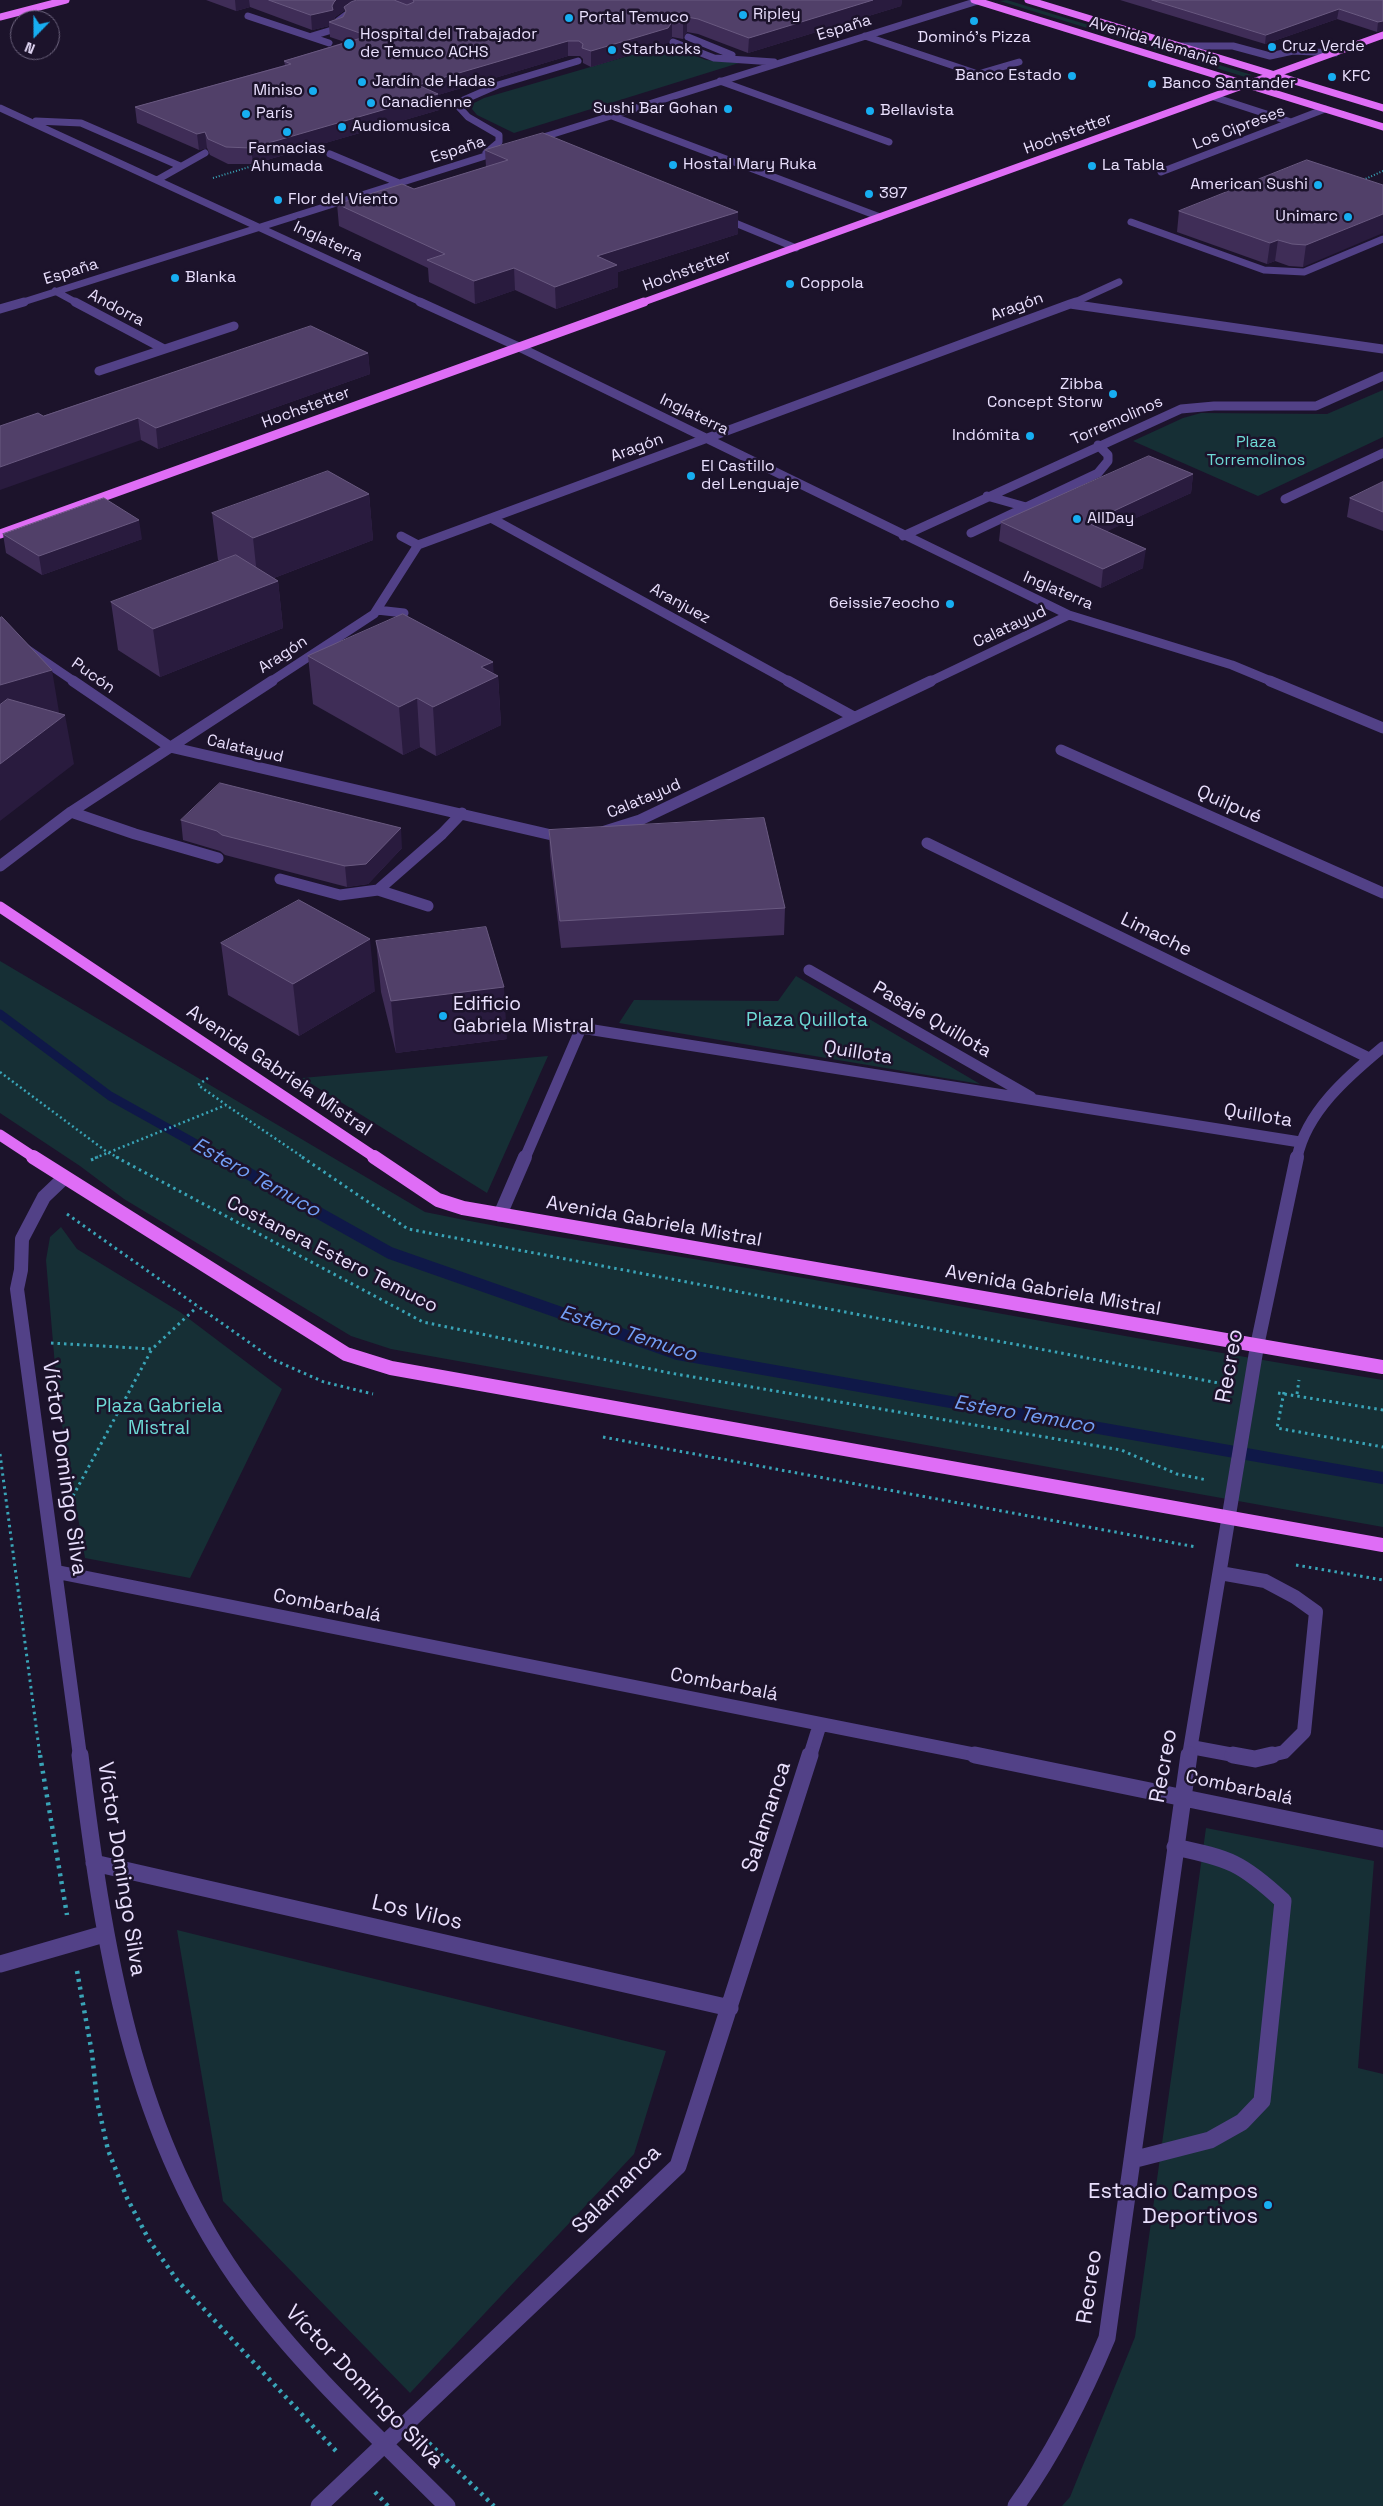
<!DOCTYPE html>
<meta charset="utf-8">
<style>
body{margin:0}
#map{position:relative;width:1383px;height:2506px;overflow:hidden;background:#1c132b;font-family:"Space Grotesk",sans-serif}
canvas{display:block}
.north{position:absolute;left:10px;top:10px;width:50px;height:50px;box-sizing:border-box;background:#1c132b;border:1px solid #6e657f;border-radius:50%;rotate:202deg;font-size:14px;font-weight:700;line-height:20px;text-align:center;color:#e9dffd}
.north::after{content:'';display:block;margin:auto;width:18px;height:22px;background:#17aef1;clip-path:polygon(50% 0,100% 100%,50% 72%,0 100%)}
</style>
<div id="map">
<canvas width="1383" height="2506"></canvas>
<div class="north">N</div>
</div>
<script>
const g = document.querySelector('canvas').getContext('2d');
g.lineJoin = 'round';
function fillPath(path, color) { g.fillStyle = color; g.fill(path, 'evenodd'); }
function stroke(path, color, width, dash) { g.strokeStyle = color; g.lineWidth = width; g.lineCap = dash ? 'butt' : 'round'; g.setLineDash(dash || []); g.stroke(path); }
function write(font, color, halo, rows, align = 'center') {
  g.font = font + ' "Space Grotesk",sans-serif'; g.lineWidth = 5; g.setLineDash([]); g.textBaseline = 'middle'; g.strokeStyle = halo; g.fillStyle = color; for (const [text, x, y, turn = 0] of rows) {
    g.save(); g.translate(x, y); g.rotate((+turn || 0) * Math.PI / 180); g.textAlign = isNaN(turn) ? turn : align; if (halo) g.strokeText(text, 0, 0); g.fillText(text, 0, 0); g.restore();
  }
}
const green = new Path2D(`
 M1007,0l245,75 -7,2 -245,-76z
 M666,45l40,15 33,3 -225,70 -37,-18 -5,-6 2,-6 10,-5z
 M1383,390v47l-125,59 -125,-55 50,-23 18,-5 126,1z
 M0,961l425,251c109,23 219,38 328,57 210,37 419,77 630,111v147l-992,-178 -40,-13 -227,-137 -44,-33 -80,-53z
 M796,976l184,108 -361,-61 15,-23 144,1z
 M548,1056l-61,137 -185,-115z
 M61,1227l16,22 103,63 102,77 -92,189 -105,-20 -27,-157 -12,-141 4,-23z
 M1206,1828l168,33 -16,207 25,6v432h-321l8,-9 65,-160z
 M177,1930l489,121 -32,103 -224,239 -187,-192z`);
const streamFar1 = new Path2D(`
 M0,1014l110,82 111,62`);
const stream = new Path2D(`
 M219,1157l171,96 288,101 705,124`);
const pathFar3 = new Path2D(`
 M251,167l58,-1
 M213,178l46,-14
 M1363,180l20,-9`);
const pathFar2 = new Path2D(`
 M0,1072l107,80 12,6
 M208,1078l-10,7 27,19
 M95,1158l131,-53 78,53`);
const pathFar1 = new Path2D(`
 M116,1157l307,165 247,51 451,77 56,24 30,6
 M302,1157l106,72 816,155
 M91,1160l7,-3
 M67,1214l207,146 50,22 49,12
 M51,1343l101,6 45,-42
 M1284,1392l-7,36 106,19
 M1278,1393l105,17
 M1297,1394l2,-14
 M603,1437l593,110
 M0,1454l40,302
 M73,1496l79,-147
 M1296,1565l87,15`);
const path = new Path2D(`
 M40,1755l27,160
 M77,1971l15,82 5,48 11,49 19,48 22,42 28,40 159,171
 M429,2443l65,63
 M375,2492l13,14`);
const minorFar4 = new Path2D(`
 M248,16l81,27
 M312,36l30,-9 -4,-6 12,-9 8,-2
 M865,36l113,38 41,-12
 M688,37l44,18
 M673,42l41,16 60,4
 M1177,46h56l37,10 23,-5 42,2
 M720,81l169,61
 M1214,97l77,25
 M0,108l423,195
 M612,116l268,101
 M36,121l45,2 99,43
 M534,140l447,-140
 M486,153l13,-11v-7l-31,-18 -11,-12 2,-3 39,-17 80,-24
 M330,154l69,29
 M1161,172l164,-63
 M157,180l48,-27
 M723,218l73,30
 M1131,222l133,48 40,2 79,-33
 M55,291l22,12
 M20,303l481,-152
 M1073,303l46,-21`);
const minorFar3 = new Path2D(`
 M75,302l89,47
 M420,302l99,45 550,268 163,50 41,17
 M1070,304l6,-2
 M0,309l24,-7
 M99,371l135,-45
 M987,496l39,11
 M1285,499l98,-46
 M491,518l299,164
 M971,533l127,-60 10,-12v-6l-10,-10
 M401,536l17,9
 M903,536l278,-127 33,-3h102l67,-30
 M377,610l27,3
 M0,631l75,51
 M270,682l104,-68 44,-69 652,-241 313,45
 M929,682l140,-67`);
const minorFar2 = new Path2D(`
 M73,681l97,66 386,89h9
 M788,681l66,36
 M1270,681l113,47
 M1061,750l322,143
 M71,812l64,22 83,24
 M605,831l35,-11 291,-139
 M927,843l442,215
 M0,866l71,-54 201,-131
 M280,879l60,16 38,-5 50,16
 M378,890l64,-56 20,-21
 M809,970l222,127
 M525,1158l56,-130 719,114
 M1297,1158c9,-46 51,-82 86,-111`);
const minorFar1 = new Path2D(`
 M64,1178l-20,19 -22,42 -1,31 -4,19 63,467
 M500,1215l25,-58
 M57,1572l925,184
 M1220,1573l45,8 30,16 21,15 -12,120 -20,20 -17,4
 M1191,1747l48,9
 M810,1756l10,-32
 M1189,1756l68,-410 40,-189`);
const minor = new Path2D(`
 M80,1755c23,187 51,380 166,536 58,79 132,146 201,215
 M975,1755l408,84
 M1233,1755l22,4 17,-4
 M94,1863l636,145
 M0,1964l104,-30
 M1132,2160l78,-20 32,-18 20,-21 21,-200c-42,-39 -53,-42 -108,-54
 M319,2506l359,-340 132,-411
 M1016,2506c38,-53 66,-108 91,-168l82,-583`);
const majorFar3 = new Path2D(`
 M974,0l409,127
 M1028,0l355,108
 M0,17l66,-17
 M641,303l742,-268`);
const majorFar2 = new Path2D(`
 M0,534l644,-232`);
const majorFar1 = new Path2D(`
 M0,907l376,251
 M0,1135l35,23`);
const major = new Path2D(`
 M33,1157l313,197 45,14 992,177
 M374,1157l64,43 25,8 920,159`);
const wall = new Path2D(`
 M206,0h696l-1,6 -153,47 -50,-19 -11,-2 -4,7 -11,-2 -4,6 -77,24 -8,-4v-4l-3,-3h-12l-130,39 1,15 -186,54h-25l-18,-9 -3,-7 -8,2 -62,-27 -2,-16 150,-42 -1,-4 61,-19 -15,-5 -1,-11 -17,4 -62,-23 -14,4zM345,10v3l-2,4 -9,3 1,-3z
 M1120,0h263v30l-6,2 -40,-13 -72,25z
 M485,150l253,62v22l-120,38v15l-62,22 -41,-19 -40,14 -46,-22 -1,-14 -89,-42 -2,-22 77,-15 72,-22z
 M1383,185l-80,82 -14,-1 -14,-5 -8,3 -90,-32 2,-21z
 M368,353l2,21 -212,75 -17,-9 -98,-24z
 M1193,474l-2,19 -84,38 36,37 -42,20 -102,-47 2,-19z
 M1383,482v49l-36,-14 3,-19z
 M369,494l4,46 -99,38 4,3 5,47 -123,49 -42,-27 -7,-48 109,-41 -2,-1 -6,-47z
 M3,534l139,5 -100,36 -36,-22z
 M308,656l186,18 4,2 3,49 -65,31 -16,-9 -17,8 -90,-51z
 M181,820l221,28 -34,36 -21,3 -122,-32 -5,-4 -37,-11z
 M549,830l236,78 -1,27 -223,13 -11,-92z
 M376,941l131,98 -111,14 -15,-61z
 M221,943l154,48 -76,45 -71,-41z`);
const shadedWall = new Path2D(`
 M235,0h14l1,7 -14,4z
 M336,0h32l-24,7 1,3 -10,7 -1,2v5l-5,-2v4l-17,4 -1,-15 21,-9 2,-4z
 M873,0h29l-1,6 -153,47 1,-15z
 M1339,9l-2,10 -72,25 1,-9z
 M687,17v15l-4,7v-16z
 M1383,21v9l-6,2 1,-10z
 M672,22v15l-4,6 -77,24v-16z
 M568,41v15l-130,39 1,15 -186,54 -2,-16 167,-63z
 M205,132l2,16 -8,2 -2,-16z
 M738,212v22l-120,38v15l-62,22 -1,-22 42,-31z
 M1383,214v19l-80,34 3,-22z
 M1278,240l-3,21 -8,3 3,-21z
 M514,268l1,22 -40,14 -1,-23z
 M368,353l2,21 -212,75 -2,-21z
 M138,418l3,22 -141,50v-23z
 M1193,474l-2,19 -105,48 2,-18z
 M369,494l4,46 -115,44 -5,-46z
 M139,520l3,19 -100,36 -3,-19z
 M1146,549l-3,19 -42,20 2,-19z
 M278,581l5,47 -123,49 -7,-48z
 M493,662l1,16 4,-2 3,49 -65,31 -3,-49 48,-40z
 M52,670l8,48 -60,18v-51z
 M417,698l3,49 -17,8 -4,-48z
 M65,715l9,49 -74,57v-57z
 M401,828l1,20 -34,36 -21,3 -2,-21z
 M370,939l5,52 -76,45 -6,-52z
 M504,987l3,52 -111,14 -5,-52z`);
const building = new Path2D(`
 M269,0h67l-2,2 -2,4 1,4 -22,5z
 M357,0h37l13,5 7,-3 -1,-2h460l-124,38 -51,-19 -11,-2 -4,6 -11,-1 -4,6 -77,23 -9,-3 1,-4 -4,-3h-11l-150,44 20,9 -187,54 -25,-1 -18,-8 -3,-7 -8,2 -62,-27 156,-43 -7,-3 84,-25 -39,-14 14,-5 3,-6 -2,-4 7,-5z
 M1152,0h231v21l-5,1 -39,-13 -73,26z
 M543,133l195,79 -141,44 20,9 -62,22 -41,-19 -40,13 -47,-21 18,-6 -108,-50 65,-20 12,5 94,-29 -23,-10z
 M1307,160l76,25v29l-77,31 -14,-1 -14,-4 -8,3 -91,-32z
 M311,326l57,27 -212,75 -18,-10 -138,49v-41l38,-13 5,3z
 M1149,456l44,18 -105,49 58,26 -43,20 -102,-47z
 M328,471l41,23 -116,44 -41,-25z
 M1383,482v30l-33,-14z
 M104,498l35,22 -100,36 -36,-22z
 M236,555l42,26 -125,48 -42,-27z
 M403,614l90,48 -12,5 17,9 -65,31 -16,-9 -18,9 -91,-51z
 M2,617l50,53 -52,15v-67z
 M8,699l57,16 -65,49v-59z
 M220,783l181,45 -35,36 -21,2 -123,-31 -5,-4 -36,-11z
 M764,818l21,90 -225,13 -11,-91z
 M299,900l71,39 -77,45 -72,-41z
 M486,927l18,60 -113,14 -15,-60z`);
const markers = [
 [743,15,5,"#17aef1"],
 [569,18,5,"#17aef1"],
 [974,21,5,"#17aef1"],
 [349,44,6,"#17aef1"],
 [1272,47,5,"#17aef1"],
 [612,50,5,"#17aef1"],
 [1072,76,5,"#17aef1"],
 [1332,77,5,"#17aef1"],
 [362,82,5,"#17aef1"],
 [1152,84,5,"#17aef1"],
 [313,91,5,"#17aef1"],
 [371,103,5,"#17aef1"],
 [728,109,5,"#17aef1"],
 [870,111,5,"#17aef1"],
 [246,114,5,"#17aef1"],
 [342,127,5,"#17aef1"],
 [287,132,5,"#17aef1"],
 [673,165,5,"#17aef1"],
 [1092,166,5,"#17aef1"],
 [1318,185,5,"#17aef1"],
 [869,194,5,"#17aef1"],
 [278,200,5,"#17aef1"],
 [1348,217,5,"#17aef1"],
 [175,278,5,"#17aef1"],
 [790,284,5,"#17aef1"],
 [1113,394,5,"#17aef1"],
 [1030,436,5,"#17aef1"],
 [691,476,5,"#17aef1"],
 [1077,519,5,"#17aef1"],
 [950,604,5,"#17aef1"],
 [443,1016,5,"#17aef1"],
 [1268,2205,5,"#17aef1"]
];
const farPoinames = [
 ["Ripley",753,15],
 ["Portal Temuco",579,18],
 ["Hospital del Trabajador",360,35],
 ["de Temuco ACHS",360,53],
 ["Dominó's Pizza",974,38,"center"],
 ["Cruz Verde",1282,47],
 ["Starbucks",622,50],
 ["Banco Estado",1062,76,"right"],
 ["KFC",1342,77],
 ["Jardín de Hadas",372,82],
 ["Banco Santander",1162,84],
 ["Miniso",303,91,"right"],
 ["Canadienne",381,103],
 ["Sushi Bar Gohan",718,109,"right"],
 ["Bellavista",880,111],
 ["París",256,114],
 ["Audiomusica",352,127],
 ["Farmacias",287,149,"center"],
 ["Ahumada",287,167,"center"],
 ["Hostal Mary Ruka",683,165],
 ["La Tabla",1102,166],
 ["American Sushi",1308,185,"right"],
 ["397",879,194],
 ["Flor del Viento",288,200],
 ["Unimarc",1338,217,"right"],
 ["Blanka",185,278],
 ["Coppola",800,284],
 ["Zibba",1103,385,"right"],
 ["Concept Storw",1103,403,"right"],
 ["Indómita",1020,436,"right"],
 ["El Castillo",701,467],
 ["del Lenguaje",701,485],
 ["AllDay",1087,519],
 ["6eissie7eocho",940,604,"right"]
];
const farStreetnames = [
 ["España",844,28,-17],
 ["Avenida Alemania",1154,42,17],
 ["Los Cipreses",1239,128,-21],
 ["Hochstetter",1068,134,-20],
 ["España",458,150,-18],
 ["Inglaterra",328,242,25],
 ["Hochstetter",687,271,-20],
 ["España",71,272,-17],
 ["Aragón",1017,307,-20],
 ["Andorra",116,308,28],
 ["Hochstetter",306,408,-20],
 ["Inglaterra",694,415,26],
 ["Torremolinos",1117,421,-24],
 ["Aragón",637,448,-20],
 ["Inglaterra",1058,591,23],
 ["Aranjuez",680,604,29],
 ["Calatayud",1010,627,-25],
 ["Aragón",283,655,-33],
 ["Pucón",93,676,35],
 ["Calatayud",245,749,13],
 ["Calatayud",644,799,-23]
];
const farParknames = [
 ["Plaza",1256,443],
 ["Torremolinos",1256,461]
];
const streetNames = [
 ["Quilpué",1229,805,24],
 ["Limache",1156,935,26],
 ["Pasaje Quillota",932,1020,30],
 ["Quillota",858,1053,9],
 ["Avenida Gabriela Mistral",279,1071,34],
 ["Quillota",1258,1116,9],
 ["Avenida Gabriela Mistral",654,1222,10],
 ["Costanera Estero Temuco",332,1255,27],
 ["Avenida Gabriela Mistral",1053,1291,10],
 ["Combarbalá",327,1606,11],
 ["Combarbalá",724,1685,11],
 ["Combarbalá",1239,1788,12]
];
const poiNames = [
 ["Edificio",453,1005],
 ["Gabriela Mistral",453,1027]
];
const parkNames = [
 ["Plaza Quillota",807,1021],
 ["Plaza Gabriela",159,1407],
 ["Mistral",159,1429]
];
const waterNames = [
 ["Estero Temuco",256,1178,29],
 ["Estero Temuco",628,1334,18],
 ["Estero Temuco",1024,1415,10]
];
const nearStreetnames = [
 ["Recreo",1230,1366,-80],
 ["Víctor Domingo Silva",64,1468,82],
 ["Recreo",1164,1766,-80],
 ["Salamanca",767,1817,-72],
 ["Víctor Domingo Silva",121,1869,81],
 ["Los Vilos",417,1913,13],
 ["Salamanca",617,2190,-45],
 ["Recreo",1090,2287,-82],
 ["Víctor Domingo Silva",364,2387,46]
];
const nearPoinames = [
 ["Estadio Campos",1258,2192],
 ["Deportivos",1258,2217]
];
fillPath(green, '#162f35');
stroke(streamFar1, '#0f1848', 9);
stroke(stream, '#0f1848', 12);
stroke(pathFar3, '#39a4b7', 2, [1, 2]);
stroke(pathFar2, '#39a4b7', 2.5, [2, 3]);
stroke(pathFar1, '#39a4b7', 3, [2.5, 4]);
stroke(path, '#39a4b7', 4.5, [3, 5]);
stroke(minorFar4, '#524187', 7);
stroke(minorFar3, '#524187', 9);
stroke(minorFar2, '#524187', 11);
stroke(minorFar1, '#524187', 14);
stroke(minor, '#524187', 17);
stroke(majorFar3, '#df6df6', 7);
stroke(majorFar2, '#df6df6', 9);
stroke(majorFar1, '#df6df6', 11);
stroke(major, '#df6df6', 14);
fillPath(wall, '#3f2d57');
fillPath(shadedWall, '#291b3e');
fillPath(building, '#514069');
stroke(building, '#695980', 1);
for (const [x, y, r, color] of markers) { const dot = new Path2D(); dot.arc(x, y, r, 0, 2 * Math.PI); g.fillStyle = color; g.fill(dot); stroke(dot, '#1c132b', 2); }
write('16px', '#e9dffd', '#1c132b', farPoinames, 'left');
write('16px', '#e9dffd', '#1c132b', farStreetnames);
write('16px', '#6edad6', '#1c132b', farParknames);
write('19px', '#e9dffd', '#1c132b', streetNames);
write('19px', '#e9dffd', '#1c132b', poiNames, 'left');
write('19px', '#6edad6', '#1c132b', parkNames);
write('italic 20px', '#739ff7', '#1c132b', waterNames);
write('22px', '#e9dffd', '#1c132b', nearStreetnames);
write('22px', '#e9dffd', '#1c132b', nearPoinames, 'right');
</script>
